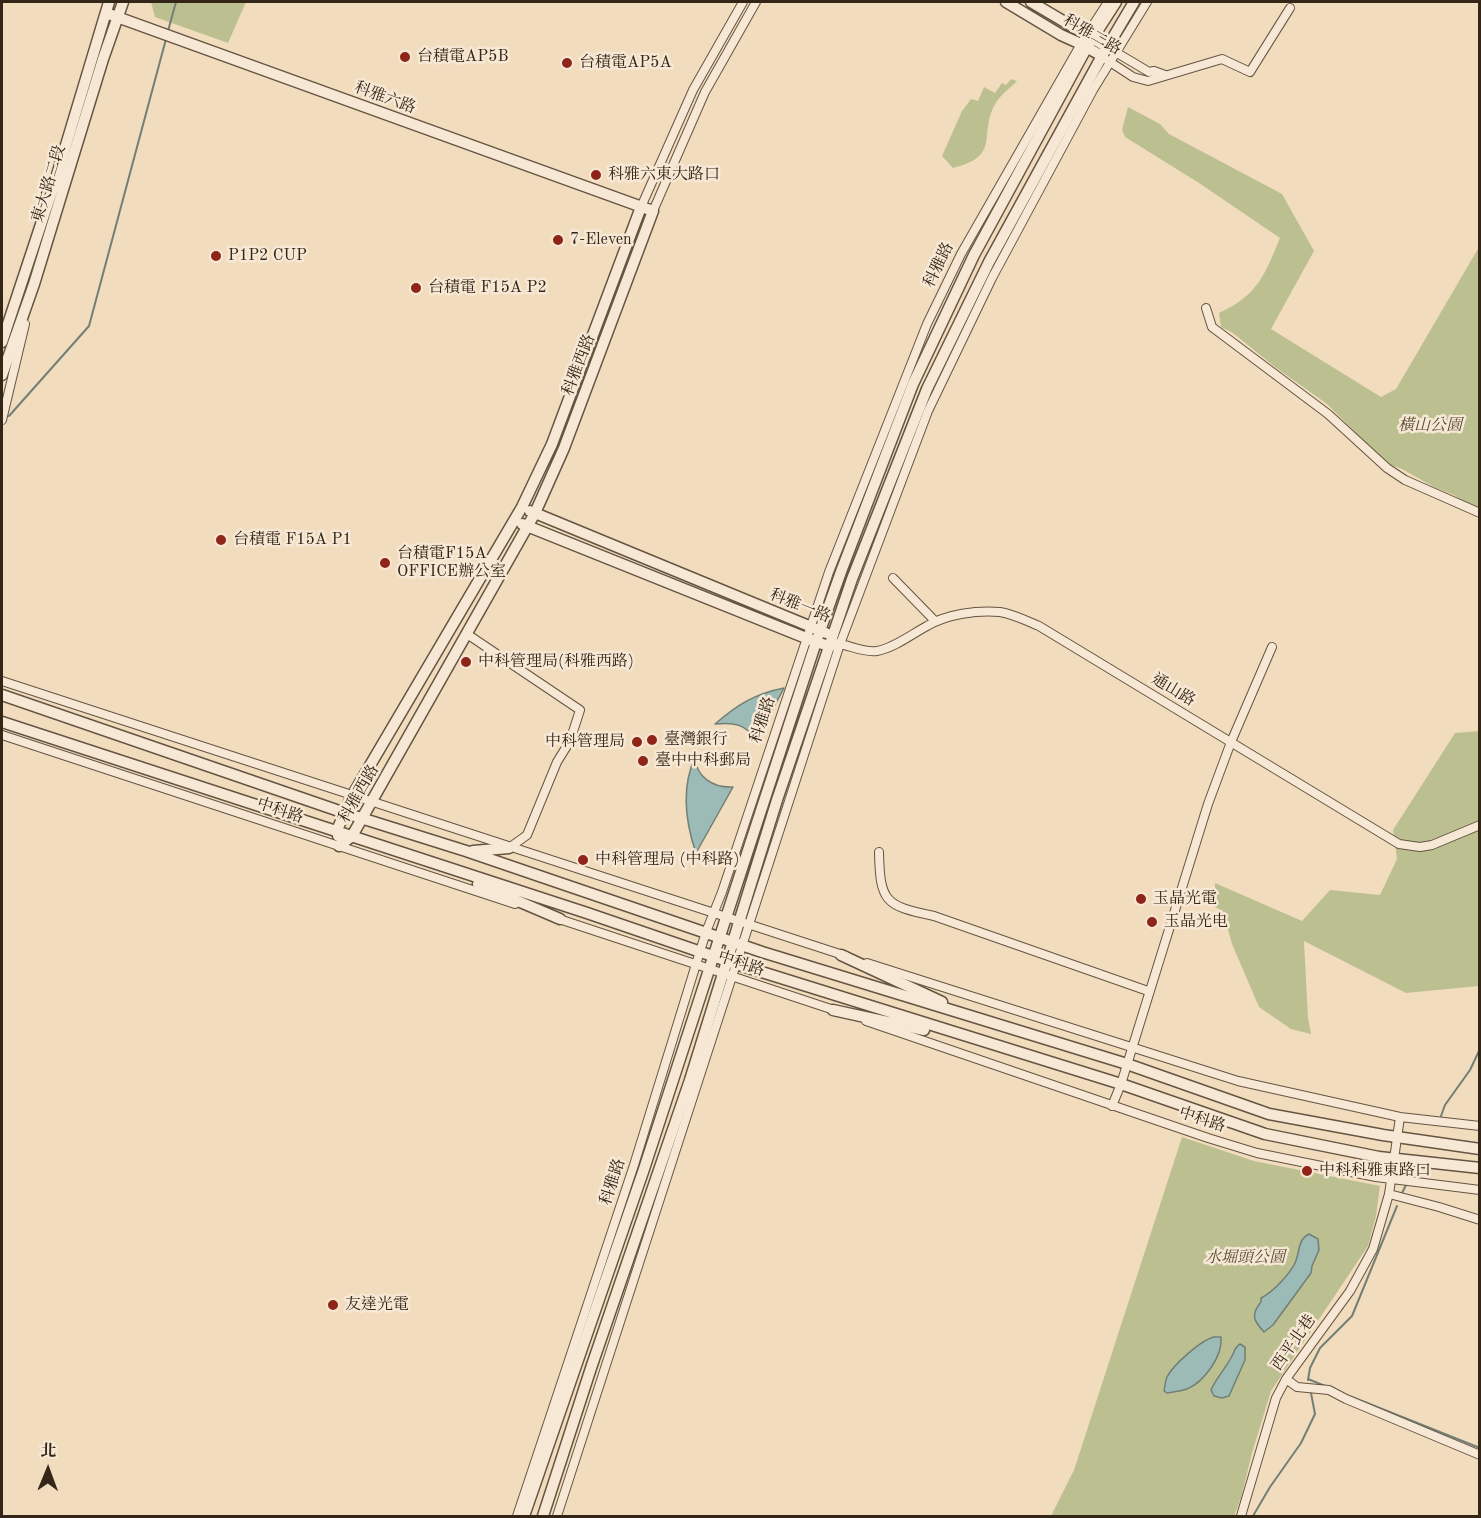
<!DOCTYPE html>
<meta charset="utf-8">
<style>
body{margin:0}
#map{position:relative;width:1481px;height:1518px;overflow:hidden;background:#f2dcbe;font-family:"Old Standard TT","Noto Serif TC",serif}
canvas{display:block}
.frame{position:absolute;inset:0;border:3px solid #342617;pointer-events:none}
.north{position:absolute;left:18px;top:1440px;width:60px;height:60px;-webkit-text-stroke:4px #f7e8d5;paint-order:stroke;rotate:1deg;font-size:16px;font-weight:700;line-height:24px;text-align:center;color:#342617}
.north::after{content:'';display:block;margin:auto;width:21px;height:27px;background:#342617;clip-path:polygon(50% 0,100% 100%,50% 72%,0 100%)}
</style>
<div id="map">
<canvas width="1481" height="1518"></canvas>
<div class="frame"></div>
<div class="north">北</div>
</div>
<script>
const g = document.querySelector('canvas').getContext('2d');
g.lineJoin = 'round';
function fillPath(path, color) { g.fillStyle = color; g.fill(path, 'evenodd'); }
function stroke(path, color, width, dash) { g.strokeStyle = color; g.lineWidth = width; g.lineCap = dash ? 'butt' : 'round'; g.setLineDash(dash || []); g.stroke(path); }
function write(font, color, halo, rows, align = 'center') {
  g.font = font + ' "Old Standard TT","Noto Serif TC",serif'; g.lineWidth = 5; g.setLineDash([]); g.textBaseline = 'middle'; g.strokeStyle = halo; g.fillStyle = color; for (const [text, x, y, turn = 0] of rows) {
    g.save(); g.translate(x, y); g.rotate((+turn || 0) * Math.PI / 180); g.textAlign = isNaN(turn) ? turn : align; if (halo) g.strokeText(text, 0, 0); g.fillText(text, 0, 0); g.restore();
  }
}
const green = new Path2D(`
 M151,2h95l-18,41 -73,-26z
 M1011,79l6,2c-8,8 -18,15 -23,25 -15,30 7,50 -41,62l-11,-12 20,-45 9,-12 7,2 6,-14 11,6 7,-10 4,2z
 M1128,107l32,17 9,10 113,60 32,57 -43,78 110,68 15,-8 83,-142v266l-25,-18 -18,-7 -34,-19 -16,-6 -59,-59 -52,-37 -42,-34 -12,-6 -2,-14c39,-18 45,-37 61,-75l-81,-55 -74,-46 -3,-7z
 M1479,731v255l-73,7 -102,-52 4,77 3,16 -20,-5 -32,-22 -27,-63 -9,-33 -8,-4v-24l87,38 28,-31 50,5 17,-36 -4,-29 62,-97z
 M1182,1137l72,24 126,25 -4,30 -8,30 -97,145 -19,62 -11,45 -7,18h-183l23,-46z`);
const water = new Path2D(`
 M784,688l-28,53c-9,-17 -23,-19 -41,-17 22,-19 39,-30 69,-36z
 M695,757c1,20 18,31 38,30l-37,66c-11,-32 -15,-65 -1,-96z
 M1309,1234l9,5 1,11 -7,16 -1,7 -38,52 -9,7c-10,-11 -14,-17 -3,-30v-4c12,-6 28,-23 34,-35 5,-10 2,-23 14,-29z
 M1214,1337h7c2,19 -17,45 -34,52 -6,2 -14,3 -20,4l-3,-2c1,-4 1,-10 3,-14 6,-12 34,-37 47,-40z
 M1240,1344l5,3v13l-16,36 -7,2 -8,-2 -3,-6c5,-12 15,-22 21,-34 3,-6 3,-9 8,-12z`);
const stream = new Path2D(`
 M168,31l8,-29
 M9,416l80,-90 77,-287
 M1441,1116l4,-11 25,-35 10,-21
 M1402,1193l4,-8
 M1308,1379l17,7
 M1308,1380l2,-12 10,-20 32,-32 45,-110
 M1347,1395l133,53
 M1253,1516l17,-29 31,-44 14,-29 -4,-21`);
const minor = new Path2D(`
 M1112,50l37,22 5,-1 11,4
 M1107,60l26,17 15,4 74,-22 28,13 40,-64
 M641,207l52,-117 50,-88
 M653,211l52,-119 51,-90
 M1206,308l6,19 116,87 59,54 18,12 75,33
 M2,420l23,-96
 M893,578l42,43
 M467,634l113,76 -10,31 -13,21 -30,73 -18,13
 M840,644c11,2 25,9 37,7 17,-3 35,-17 50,-25 20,-12 50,-16 73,-14 13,2 27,9 39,14l360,218 21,3 12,-2 48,-20
 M2,681l844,275
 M2,735l513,169
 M879,852c1,50 6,54 55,64l214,75
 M556,918l281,93
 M867,963l371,118 162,36 80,9
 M866,1021l342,117 49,15 119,24 104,13
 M1112,1106l9,-22 87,-280 23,-62 41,-95
 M1389,1194l50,13 41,13
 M1286,1379l11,8 32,3 17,9 134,56
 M517,1516l117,-351 72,-233 16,-40 107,-320 98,-248 34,-70 120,-210 27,-42
 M557,1516l283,-872 88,-233 64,-133 101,-188 54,-88
 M1241,1516l35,-118 10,-19 64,-88 23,-42 16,-55 11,-77`);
const tertiary = new Path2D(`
 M1006,2l55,33 20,9 21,12
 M1031,2l76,45
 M106,13l547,198 -89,237 -29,65 -183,323 -13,10
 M2,342l52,-157 55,-183
 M2,375l32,-91 69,-225 20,-57
 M530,511l296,122
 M522,524l294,118 13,4 11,-2
 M2,695l343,118 121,38 296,101 365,112 142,50 114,21 97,14
 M2,722l585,191 149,51 385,120 144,50 114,23 101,11
 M338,836l-1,-6 15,-34 170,-289 30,-63 89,-237
 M473,851l36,-3
 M478,884l82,35
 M841,955l101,47
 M833,1010l91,20
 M524,1516l120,-347 172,-527 26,-73 71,-185 61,-129 113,-208 29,-45
 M543,1516l48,-148 99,-288 87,-280 75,-221 75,-190 62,-127 113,-206 32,-54`);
const markers = [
 [405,57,6,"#8f2418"],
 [567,63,6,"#8f2418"],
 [596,175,6,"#8f2418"],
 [558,240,6,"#8f2418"],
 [216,256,6,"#8f2418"],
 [416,288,6,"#8f2418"],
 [221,540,6,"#8f2418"],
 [385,563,6,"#8f2418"],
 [466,662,6,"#8f2418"],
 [652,740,6,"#8f2418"],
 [637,742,6,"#8f2418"],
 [643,761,6,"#8f2418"],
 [583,860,6,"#8f2418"],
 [1141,899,6,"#8f2418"],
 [1152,922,6,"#8f2418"],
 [1307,1171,6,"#8f2418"],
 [333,1305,6,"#8f2418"]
];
const streetNames = [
 ["科雅二路",1092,35,30],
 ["科雅六路",385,98,20],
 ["東大路二段",49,184,-73],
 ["科雅路",939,265,-64],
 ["科雅西路",579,365,-69],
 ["科雅一路",800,606,22],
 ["通山路",1173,690,31],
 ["科雅路",763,720,-72],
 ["科雅西路",359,794,-60],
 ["中科路",280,811,18],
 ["中科路",741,964,18],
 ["中科路",1202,1120,18],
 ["科雅路",613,1182,-72],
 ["西平北巷",1294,1343,-55]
];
const poiNames = [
 ["台積電AP5B",417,57],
 ["台積電AP5A",579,63],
 ["科雅六東大路口",608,175],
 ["7-Eleven",570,240],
 ["P1P2 CUP",228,256],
 ["台積電 F15A P2",428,288],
 ["台積電 F15A P1",233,540],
 ["台積電F15A",397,554],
 ["OFFICE辦公室",397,572],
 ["中科管理局(科雅西路)",478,662],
 ["臺灣銀行",664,740],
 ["中科管理局",625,742,"right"],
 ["臺中中科郵局",655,761],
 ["中科管理局 (中科路)",595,860],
 ["玉晶光電",1153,899],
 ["玉晶光电",1164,922],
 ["中科科雅東路口",1319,1171],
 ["友達光電",345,1305]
];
const parkNames = [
 ["橫山公園",1430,426],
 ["水堀頭公園",1245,1258]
];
fillPath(green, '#bcc091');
fillPath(water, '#9cbab6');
stroke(water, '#727f76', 1.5);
stroke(stream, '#727f76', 2);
stroke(minor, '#645441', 10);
stroke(tertiary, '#645441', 13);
stroke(minor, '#f7e8d5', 8);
stroke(tertiary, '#f7e8d5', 10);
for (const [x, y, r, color] of markers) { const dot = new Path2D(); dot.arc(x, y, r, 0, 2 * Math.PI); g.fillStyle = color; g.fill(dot); stroke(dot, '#f7e8d5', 2); }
write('16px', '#342617', '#f7e8d5', streetNames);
write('16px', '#342617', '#f7e8d5', poiNames, 'left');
write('italic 16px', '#564c36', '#f7e8d5', parkNames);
</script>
